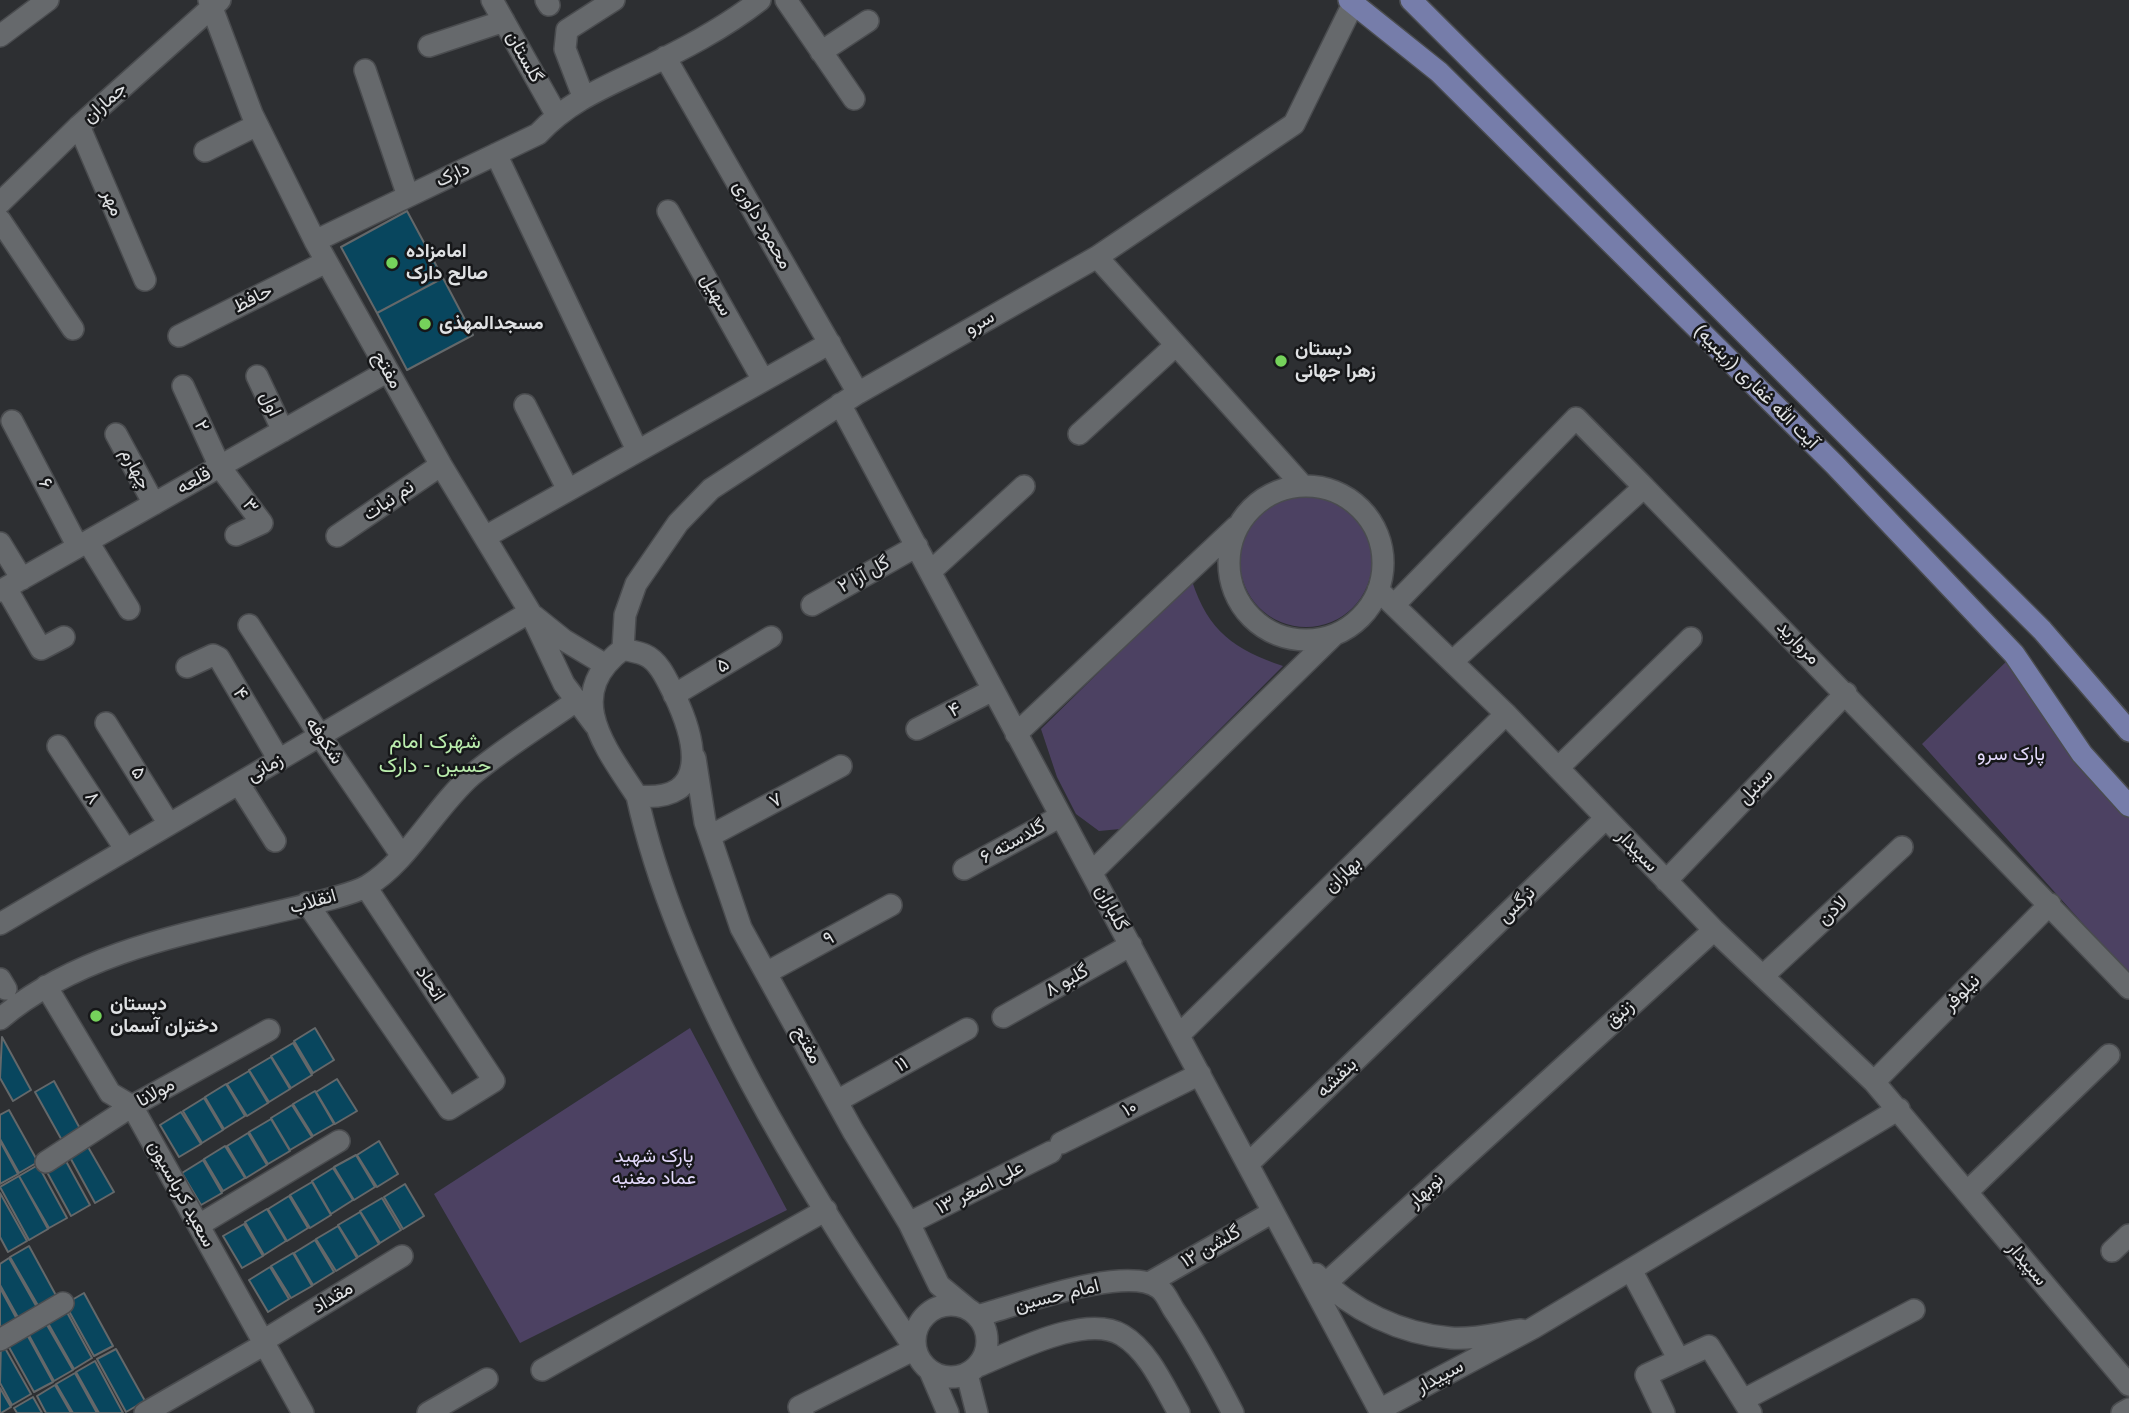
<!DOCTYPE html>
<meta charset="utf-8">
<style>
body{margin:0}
canvas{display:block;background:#2d2f32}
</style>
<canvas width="2129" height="1413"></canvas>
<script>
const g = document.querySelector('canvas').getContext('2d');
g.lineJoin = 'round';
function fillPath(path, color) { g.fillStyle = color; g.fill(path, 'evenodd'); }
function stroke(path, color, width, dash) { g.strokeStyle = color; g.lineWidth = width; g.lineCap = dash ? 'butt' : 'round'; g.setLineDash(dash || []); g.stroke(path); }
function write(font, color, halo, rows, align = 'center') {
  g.font = font + ' Arial,Vazirmatn,sans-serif'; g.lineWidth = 5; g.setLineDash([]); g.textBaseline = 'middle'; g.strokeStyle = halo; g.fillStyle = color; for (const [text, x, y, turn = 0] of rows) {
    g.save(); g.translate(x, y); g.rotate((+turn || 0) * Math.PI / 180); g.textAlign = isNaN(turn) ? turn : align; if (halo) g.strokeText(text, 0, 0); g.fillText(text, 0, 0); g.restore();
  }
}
const green = new Path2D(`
 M1240 561a66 66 0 1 1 132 0a66 66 0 1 1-132 0Z
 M1192,581c16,50 43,69 91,85l-163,163 -21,2 -23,-17 -19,-37 -16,-48z
 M2014,654l115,152v169l-207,-231z
 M690,1028l97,182 -267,133 -86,-149z`);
const building = new Path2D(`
 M407,211l36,67 -66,35 -36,-66z
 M443,278l30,57 -66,35 -30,-57z
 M315,1028l19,32 -21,13 -19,-32z
 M2,1037l29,53 -18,11 -13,-23z
 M293,1043l19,32 -21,13 -20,-32z
 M271,1057l19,32 -21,13 -20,-32z
 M249,1071l19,32 -21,13 -20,-32z
 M337,1079l20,32 -22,13 -19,-32z
 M54,1081l29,53 -19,10 -29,-52z
 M226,1084l19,32 -21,13 -19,-32z
 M315,1091l19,33 -21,12 -20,-32z
 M204,1098l19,32 -21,13 -19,-32z
 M292,1105l20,32 -22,13 -19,-32z
 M9,1110l29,52 -19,11 -19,-34v-24z
 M181,1112l20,32 -22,13 -19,-32z
 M271,1119l19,32 -22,13 -19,-32z
 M248,1133l19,32 -21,13 -19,-32z
 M84,1140l30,52 -19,11 -29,-53z
 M0,1141l18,33 -18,10z
 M379,1141l19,33 -21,13 -20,-32z
 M225,1146l20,32 -22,13 -19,-32z
 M61,1152l29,53 -19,11 -29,-53z
 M356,1155l19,32 -21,13 -20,-33z
 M203,1160l19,33 -21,12 -19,-32z
 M38,1165l29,53 -18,10 -30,-52z
 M333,1168l20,32 -22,14 -19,-33z
 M19,1176l29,53 -19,11 -29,-53z
 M312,1182l19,33 -21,13 -20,-33z
 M405,1184l19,32 -21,13 -19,-32z
 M0,1193l27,48 -19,11 -8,-15z
 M289,1196l19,32 -21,13 -19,-32z
 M382,1198l19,32 -21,13 -20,-32z
 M267,1209l19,32 -22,14 -19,-33z
 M360,1212l19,32 -21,13 -20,-32z
 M244,1224l19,32 -21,12 -19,-32z
 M338,1226l19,32 -21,13 -20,-32z
 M315,1240l19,32 -21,13 -19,-32z
 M29,1246l29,53 -18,10 -30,-52z
 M293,1253l19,33 -21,12 -20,-32z
 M9,1258l30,53 -19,10 -20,-36v-21z
 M270,1267l19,32 -21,13 -19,-32z
 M0,1288l19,35 -19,10z
 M84,1293l29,53 -19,10 -29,-52z
 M63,1305l29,53 -18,11 -30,-53z
 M43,1318l30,52 -19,11 -29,-53z
 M24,1329l29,53 -19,10 -29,-52z
 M1,1341l30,53 -19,11 -12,-22z
 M116,1349l29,52 -19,11 -29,-53z
 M95,1361l28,52h-24l-23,-41z
 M75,1373l22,40h-24l-17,-29z
 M55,1385l16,28h-25l-9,-17z
 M0,1388l11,19 -10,6h-1z
 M33,1397l9,16h-25l-3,-5z`);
const minor = new Path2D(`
 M209,0l43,114 63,127 126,224 89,147 34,72 31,41
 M492,0l64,114
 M546,0l3,5
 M786,0l68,99
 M0,36l48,-36
 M429,46l75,-25
 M821,52l47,-31
 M665,57l193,336
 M365,70l43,126
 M583,96l-18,-47 2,-19 47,-30
 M79,126l66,154
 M205,151l52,-26
 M496,154l141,296
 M0,203l79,-77 141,-126
 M668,211l95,169
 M0,220l73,109
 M315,241l223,-107c29,-31 62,-45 100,-63 42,-20 85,-42 122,-71
 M1097,257l206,229
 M179,336l147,-74
 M257,376l26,55
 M183,386l37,81 42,56 -26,12
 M840,404l541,1009
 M525,405l43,85
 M12,421l66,126
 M116,434l38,70
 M1079,434l97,-89
 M1229 563a77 77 0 1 1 154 0a77 77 0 1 1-154 0Z
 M337,536l104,-71
 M485,537l345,-194
 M88,542l41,67
 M0,543l22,36
 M931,571l93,-85
 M6,588l35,61 23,-12
 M1378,590l128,124 208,216 160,152 255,303
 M0,591l388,-220
 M812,605l105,-59
 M1394,605l182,-187 68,69
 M534,616l30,24 40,24
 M249,625l71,111 82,120
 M623,649l2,-34 11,-31 42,-61 33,-34 147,-96 239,-136 197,-133 59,-120
 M623,649c7,2 16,3 22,6 14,6 22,25 29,39 22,46 38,109 -37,102 -32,-49 -75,-101 -14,-147z
 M1453,661l191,-174 485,501
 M187,667l26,-12 6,3 60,102
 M674,695l97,-58
 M106,723l63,101
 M917,729l76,-39
 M1016,734l220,-207
 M58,746l68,104
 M695,758l10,64 36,106 112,203 56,92 30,62 29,24
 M1558,768l133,-130
 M239,784l36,57
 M637,796c41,186 171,396 278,553l-116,58 4,6
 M710,836l131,-70
 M964,869l97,-53
 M1092,872l242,-237
 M1666,881l180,-188
 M307,903l142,206 45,-28 -128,-194
 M0,924l530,-312
 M766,973l125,-68
 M1764,975l138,-128
 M0,979l6,10
 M46,986l64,107 22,13 171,307
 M1003,1017l128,-72
 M0,1019c73,-62 173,-83 264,-104 24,-6 84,-18 103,-29 41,-24 68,-79 105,-111 32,-27 70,-50 104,-74
 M1179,1035l327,-321
 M1874,1082l176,-178
 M837,1101l130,-72
 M1061,1143l139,-69
 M46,1162l86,-56 137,-76
 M1248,1164l358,-346
 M1967,1192l142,-137
 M909,1223l142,-71
 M199,1225l140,-84
 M2112,1251l17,-16
 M1631,1270l48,90
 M1316,1274c35,36 85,60 135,64 22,2 48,-5 70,-8
 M1149,1283l124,-71
 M1325,1284l389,-354
 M915 1341a36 36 0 1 1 72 0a36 36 0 1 1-72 0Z
 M977,1316c39,-10 149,-52 182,-28 7,5 11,16 15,22 23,34 41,68 59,103
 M0,1340l63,-37
 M263,1341l139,-85
 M978,1366c35,-14 108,-53 144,-31 27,16 42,52 57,78
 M542,1370l284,-160
 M930,1371l18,42
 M967,1374l10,39
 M1745,1399l169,-89
 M1379,1410l154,-82 366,-219
 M145,1413l120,-69
 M428,1413l59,-34
 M1664,1413l-18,-38 63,-29 42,67
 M2122,1413l7,-4`);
const major = new Path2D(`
 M1349,0l90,72 396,393 179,189 68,100 47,52
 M1411,0l631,630 87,101`);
const markers = [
 [392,263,7,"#75d25b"],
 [425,324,7,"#75d25b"],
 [1281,361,7,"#75d25b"],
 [96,1016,7,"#75d25b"]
];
const streetNames = [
 ["گلستان",524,57,61],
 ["جماران",105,103,-42],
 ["دارک",453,175,-26],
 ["مهر",112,203,67],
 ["محمود داوری",762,225,60],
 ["سهیل",716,295,61],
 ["حافظ",253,299,-27],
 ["سرو",980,323,-30],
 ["مفتح",387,370,60],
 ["آیت الله غفاری (زینبیه)",1756,387,45],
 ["اول",270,404,65],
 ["۲",201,426,65],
 ["چهارم",135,469,62],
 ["قلعه",194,481,-29],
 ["۶",45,484,62],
 ["نم نبات",389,501,-34],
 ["۳",250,506,53],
 ["گل آرا ۲",864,575,-29],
 ["مروارید",1798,643,46],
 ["۵",723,666,-31],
 ["۴",240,694,59],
 ["۴",955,710,-27],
 ["شکوفه",324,741,56],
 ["زمانی",265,768,-30],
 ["۵",138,773,58],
 ["سنبل",1756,787,-46],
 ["۸",92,798,57],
 ["۷",776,801,-28],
 ["گلدسته ۶",1013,842,-29],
 ["سپیدار",1637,851,46],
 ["بهاران",1343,875,-44],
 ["انقلاب",313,902,-16],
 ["نرگس",1517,905,-44],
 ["گلباران",1111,908,62],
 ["لادن",1833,911,-43],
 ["۹",829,939,-29],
 ["گلبو ۸",1067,981,-29],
 ["اتحاد",430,984,57],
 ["نیلوفر",1962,993,-45],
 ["زنبق",1620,1014,-42],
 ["مفتح",807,1045,61],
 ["۱۱",902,1065,-29],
 ["بنفشه",1337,1078,-44],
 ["مولانا",156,1093,-29],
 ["۱۰",1130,1109,-27],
 ["علی اصغر ۱۳",980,1188,-27],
 ["نوبهار",1426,1191,-43],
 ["سعید کرباسیون",181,1194,61],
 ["گلشن ۱۲",1211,1247,-30],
 ["سپیدار",2027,1264,50],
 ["امام حسین",1057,1296,-14],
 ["مقداد",333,1298,-31],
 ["سپیدار",1440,1377,-28]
];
const poiNames = [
 ["امامزاده",406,252],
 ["صالح دارک",406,274],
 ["مسجدالمهذی",439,324],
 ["دبستان",1295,350],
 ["زهرا جهانی",1295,372],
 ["دبستان",110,1005],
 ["دختران آسمان",110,1027]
];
const parkNames = [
 ["پارک سرو",2011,755],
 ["پارک شهید",654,1157],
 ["عماد مغنیه",654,1179]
];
const neighbourhoodNames = [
 ["شهرک امام",435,742],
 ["حسین - دارک",435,766]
];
fillPath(green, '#4c4162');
fillPath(building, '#08465e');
stroke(building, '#64686a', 2);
stroke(minor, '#4a4c4f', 24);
stroke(major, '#4a4c4f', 24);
stroke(minor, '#66696c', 21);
stroke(major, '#767daa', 21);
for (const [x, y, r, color] of markers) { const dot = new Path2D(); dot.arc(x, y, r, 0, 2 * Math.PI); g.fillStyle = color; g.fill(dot); stroke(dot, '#161719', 2.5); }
write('19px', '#e0e2e4', '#161719', streetNames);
write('bold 19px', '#e0e2e4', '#161719', poiNames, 'left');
write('19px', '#e3d9fb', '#161719', parkNames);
write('21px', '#baedad', '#161719', neighbourhoodNames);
</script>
